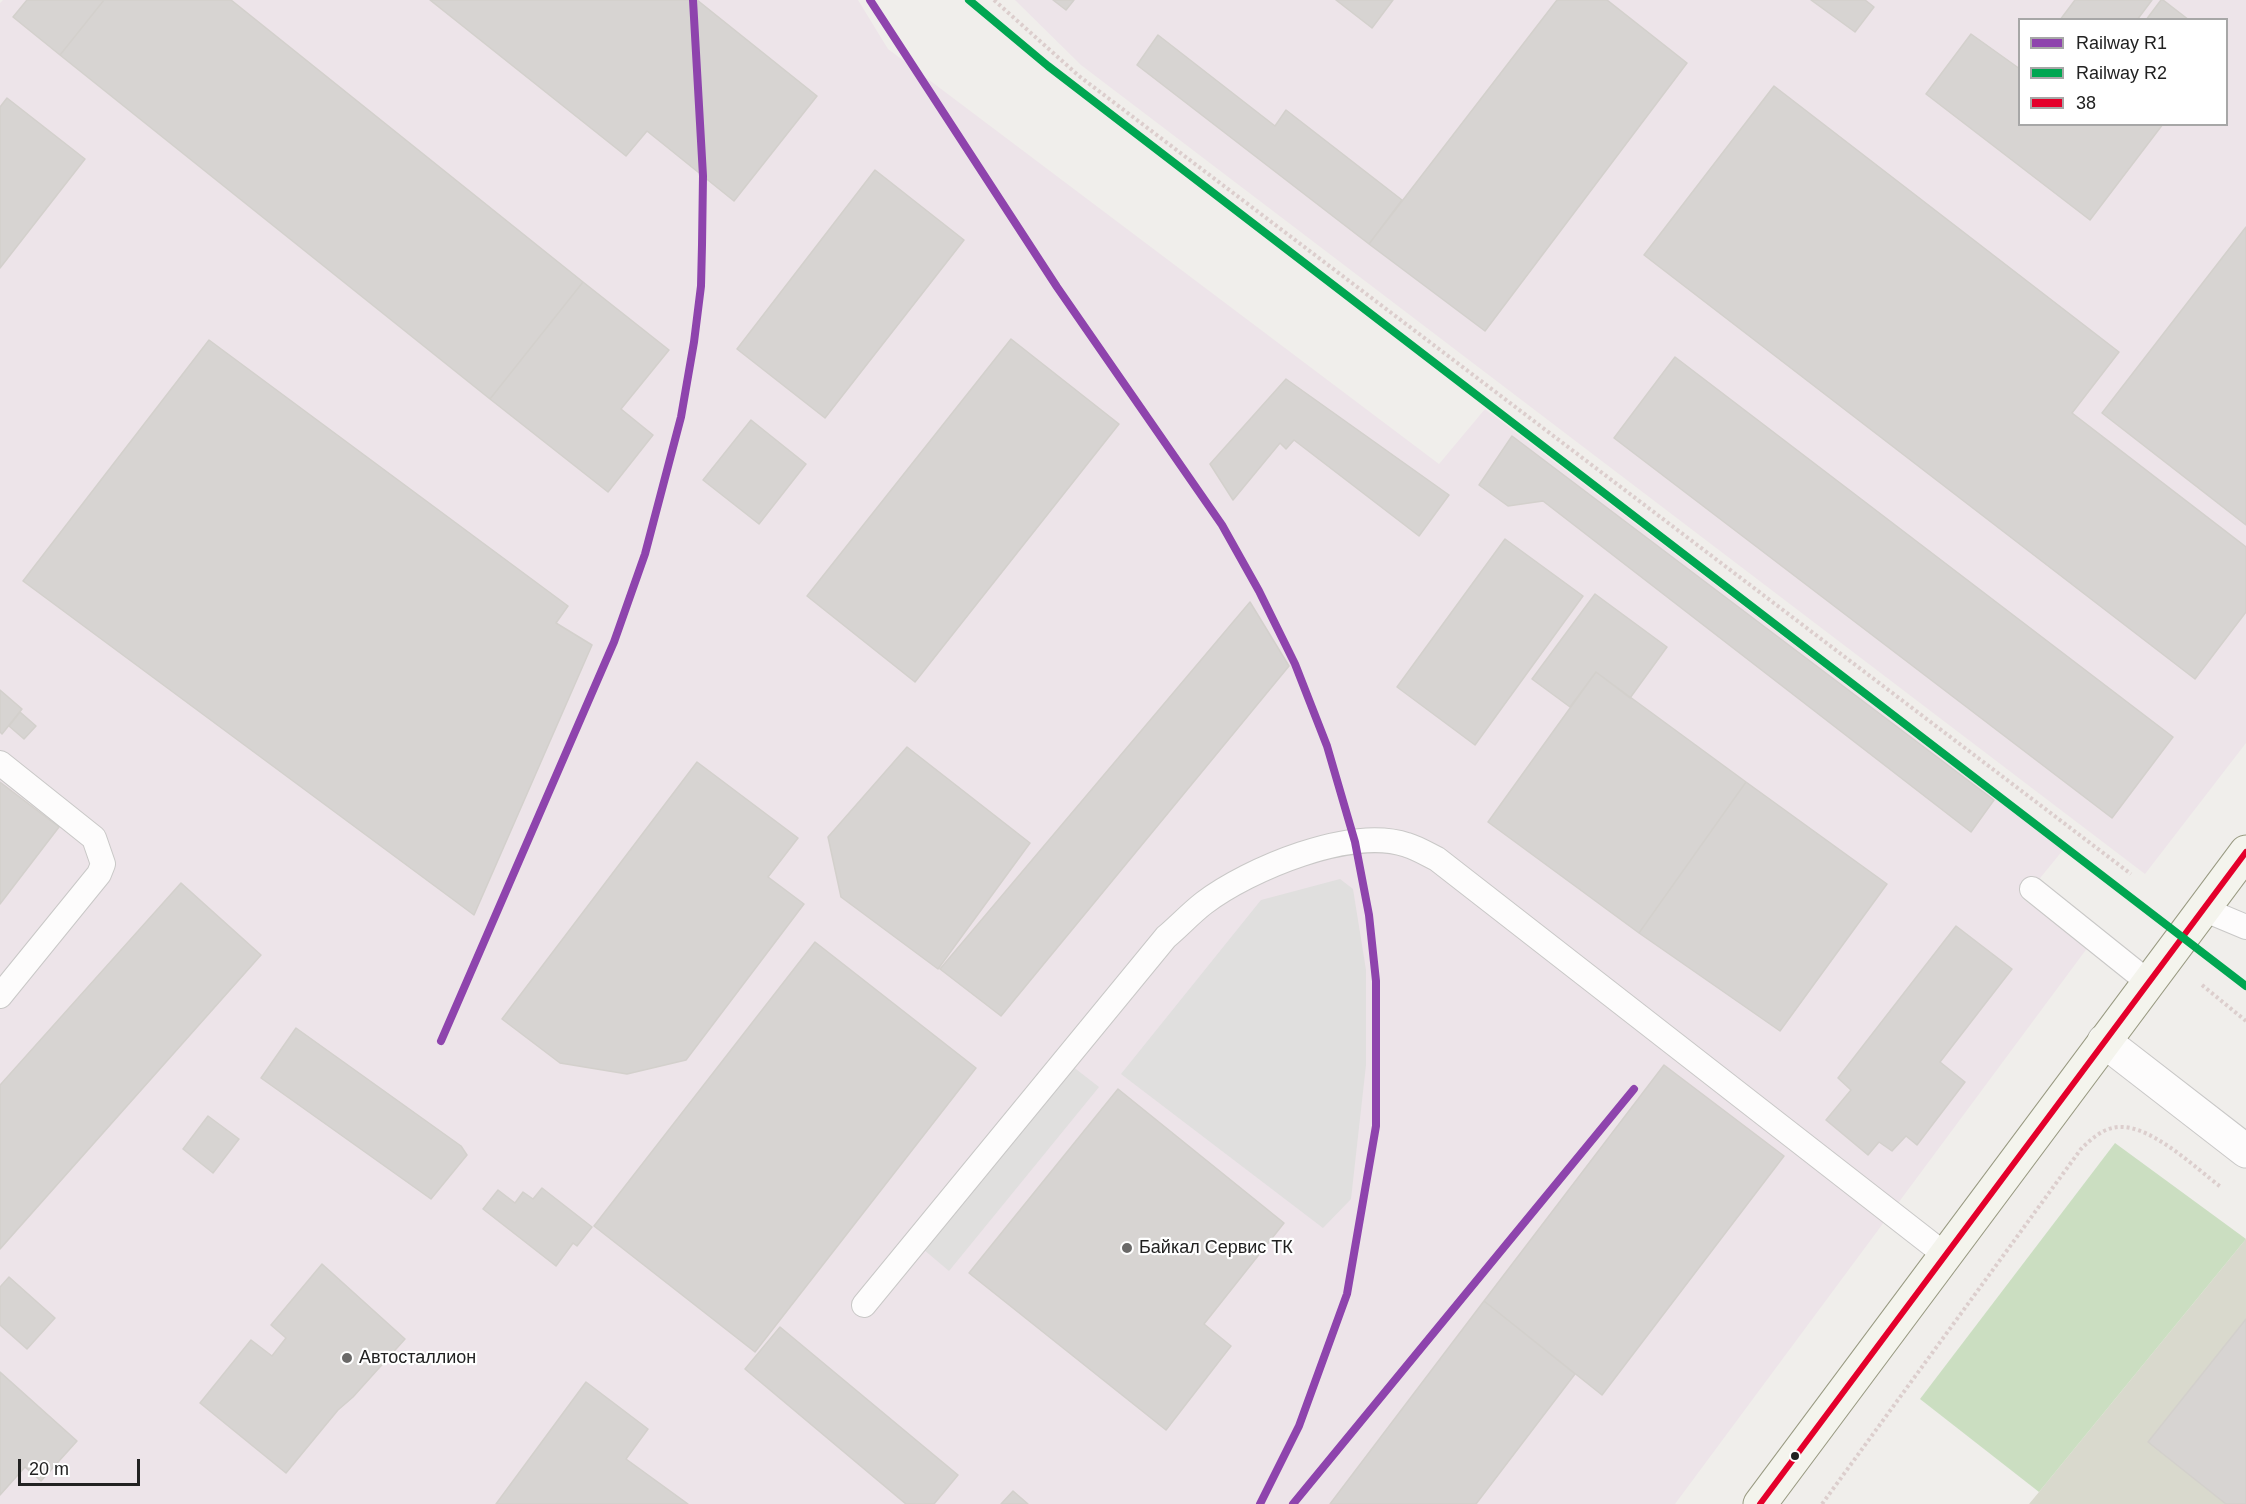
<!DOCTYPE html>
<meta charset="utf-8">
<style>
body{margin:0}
#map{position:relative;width:2246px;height:1504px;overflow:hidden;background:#f0eeeb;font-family:Helvetica,sans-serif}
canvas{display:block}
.legend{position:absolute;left:2018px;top:18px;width:210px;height:108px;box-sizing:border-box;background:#fff;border:2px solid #a7a7a7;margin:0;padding:8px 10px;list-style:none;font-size:18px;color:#222}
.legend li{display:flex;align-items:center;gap:12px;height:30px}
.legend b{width:30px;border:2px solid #a7a7a7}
.scale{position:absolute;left:18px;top:1459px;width:122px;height:27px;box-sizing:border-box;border:3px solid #222;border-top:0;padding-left:8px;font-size:18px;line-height:21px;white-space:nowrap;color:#222;-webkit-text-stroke:4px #fff;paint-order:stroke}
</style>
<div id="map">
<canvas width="2246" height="1504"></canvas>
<ul class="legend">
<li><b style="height:8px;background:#8e44ad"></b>Railway R1</li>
<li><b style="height:8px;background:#00a651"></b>Railway R2</li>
<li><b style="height:8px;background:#e4002b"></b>38</li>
</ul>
<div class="scale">20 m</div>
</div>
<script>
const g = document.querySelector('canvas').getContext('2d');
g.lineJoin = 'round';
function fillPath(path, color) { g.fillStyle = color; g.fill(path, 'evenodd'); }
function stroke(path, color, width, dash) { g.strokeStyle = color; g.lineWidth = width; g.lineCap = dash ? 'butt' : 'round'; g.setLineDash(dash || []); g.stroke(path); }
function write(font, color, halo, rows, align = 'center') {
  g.font = font + ' Helvetica,sans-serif'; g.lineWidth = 4.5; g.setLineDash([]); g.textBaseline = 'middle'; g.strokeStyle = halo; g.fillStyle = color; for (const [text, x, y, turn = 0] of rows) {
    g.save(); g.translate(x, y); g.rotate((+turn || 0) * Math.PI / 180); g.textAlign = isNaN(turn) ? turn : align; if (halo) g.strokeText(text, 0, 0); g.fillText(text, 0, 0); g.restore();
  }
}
const industrial = new Path2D(`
 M3,0h855l30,49 551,415 46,-55 578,441 -40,49 65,48 -413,557h-1675v-1501z
 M1015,0h1231v743l-101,131 -1064,-809zM2020,20h206v104h-206z`);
const construction = new Path2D(`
 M2246,1239v265h-217l10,-12z`);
const forest = new Path2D(`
 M2115,1143l131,96 -207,253 -119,-93z`);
const parking = new Path2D(`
 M1340,879l13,10 13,81v95l-15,134 -28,29 -202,-154 140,-174z
 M1072,1066l27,21 -150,184 -26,-22z`);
const building = new Path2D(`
 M27,0h77l-44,55 -47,-38z
 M104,0h127l352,282 -93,117 -430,-344z
 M430,0h267l120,96 -83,105 -87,-70 -21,25z
 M1053,0h21l-8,10z
 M1336,0h57l-21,28z
 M1557,0h50l80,63 -202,268 -116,-87z
 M1811,0h54l9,7 -19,25z
 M2075,0h77l-15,20h-77z
 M2161,0h2l26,20h-43z
 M1971,34l49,35v55h143l-73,96 -164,-126z
 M1158,35l117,91 11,-16 116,90 -33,44 -232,-179z
 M1774,86l345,266 -47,61 174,134v65l-51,67 -551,-424z
 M7,98l78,61 -85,109v-161z
 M875,170l89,70 -139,178 -88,-69z
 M2246,227v298l-144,-112z
 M583,282l86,68 -48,59 32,26 -45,57 -118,-93z
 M1011,339l108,85 -204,258 -108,-86z
 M209,340l359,266 -12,17 36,22 -118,270 -451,-334z
 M1675,357l498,380 -61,81 -498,-380z
 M1286,379l163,116 -30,41 -125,-96 -8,9 -6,-6 -47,57 -23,-36z
 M751,420l55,44 -47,60 -56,-44z
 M1512,436l482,364 -23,32 -428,-331 -35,5 -29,-21z
 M1505,539l78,57 -108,149 -78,-58z
 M1595,594l72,53 -37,51 -34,-26 -26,35 -38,-28z
 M1250,602l39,64 -288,350 -61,-47z
 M1596,672l150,110 -107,151 -151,-111z
 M0,690l22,19 -20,25 -2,-2z
 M20,712l16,14 -12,13 -15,-13z
 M907,747l123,96 -92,126 -97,-72 -13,-60z
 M697,762l101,76 -30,39 36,27 -118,156 -59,14 -67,-11 -58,-44z
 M0,782l59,45 -59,77z
 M1746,782l141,102 -107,147 -141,-98z
 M181,883l80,72 -261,294v-164z
 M1956,926l56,43 -72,93 25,20 -48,63 -11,-9 -14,15 -13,-9 -11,13 -42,-35 25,-30 -13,-12z
 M815,942l161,126 -221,284 -161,-126z
 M296,1028l165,118 6,9 -36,44 -170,-121z
 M1664,1065l120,91 -182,239 -118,-94z
 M1118,1089l166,134 -80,101 27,22 -65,84 -197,-157z
 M208,1116l31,23 -26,34 -30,-24z
 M542,1188l50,39 -15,19 -4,-3 -17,23 -73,-57 15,-19 17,13 8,-11 10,7z
 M322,1264l83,75 -52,58 -15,13 -52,63 -86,-70 51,-63 21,16 14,-18 -15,-13z
 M9,1277l46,41 -28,31 -27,-24v-38z
 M1484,1301l91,73 -99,130h-146z
 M2246,1319v185h-20l-78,-62z
 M780,1327l178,148 -24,29h-28l-161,-135z
 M0,1372l77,69 -36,40 -16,-14 -25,28z
 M586,1382l62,47 -22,30 62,45h-192z
 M1013,1491l15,13h-27z`);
const path = new Path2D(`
 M994,0l85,76 1052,798
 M2202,985l44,36
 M1822,1504l259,-355c9,-9 19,-18 31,-21 34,-9 83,40 109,59`);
const service = new Path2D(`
 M0,763l94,75 9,26 -4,10 -99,122
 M2032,889l116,93
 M2203,909l43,18
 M864,1305l302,-368c13,-11 25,-24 38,-34 45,-34 147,-77 203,-58 10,3 20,9 30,14l507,395`);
const minor = new Path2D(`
 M2104,1041l142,110`);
const secondary = new Path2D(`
 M1760,1504l486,-652`);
const bus1 = new Path2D(`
 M1760,1504l486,-652`);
const rail1 = new Path2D(`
 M870,0l187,287 165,238 37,66 36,73 32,82 28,96 14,73 7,66v145l-29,168 -48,132 -39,78
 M441,1041l173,-399 31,-88 36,-137 13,-75 7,-56 1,-41 1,-69 -10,-176
 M1293,1504l341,-415`);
const rail2 = new Path2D(`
 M969,0l79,66 1198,920`);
const markers = [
 [1127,1248,6,"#6a6968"],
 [347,1358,6,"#6a6968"],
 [1795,1456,5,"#222"]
];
const poiNames = [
 ["Байкал Сервис ТК",1139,1248],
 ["Автосталлион",359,1358]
];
fillPath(industrial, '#ede4e9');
fillPath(construction, '#d9d9cd');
fillPath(forest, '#cbdec1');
fillPath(parking, '#e0dfde');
fillPath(building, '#d7d4d2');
stroke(building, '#d3d0cc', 1.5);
stroke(service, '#c9c8c7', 26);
stroke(minor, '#c9c8c7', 35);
stroke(secondary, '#999a82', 35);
stroke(path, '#dccecd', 4, [3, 3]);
stroke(service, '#fdfcfc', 24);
stroke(minor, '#fdfcfc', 33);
stroke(secondary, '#f4f4ed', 33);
stroke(bus1, '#e4002b', 6);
stroke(rail1, '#8e44ad', 8);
stroke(rail2, '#00a651', 8);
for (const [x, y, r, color] of markers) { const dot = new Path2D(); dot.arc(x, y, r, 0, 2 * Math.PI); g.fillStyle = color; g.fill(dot); stroke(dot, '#fff', 2); }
write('18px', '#222', '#fff', poiNames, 'left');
</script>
